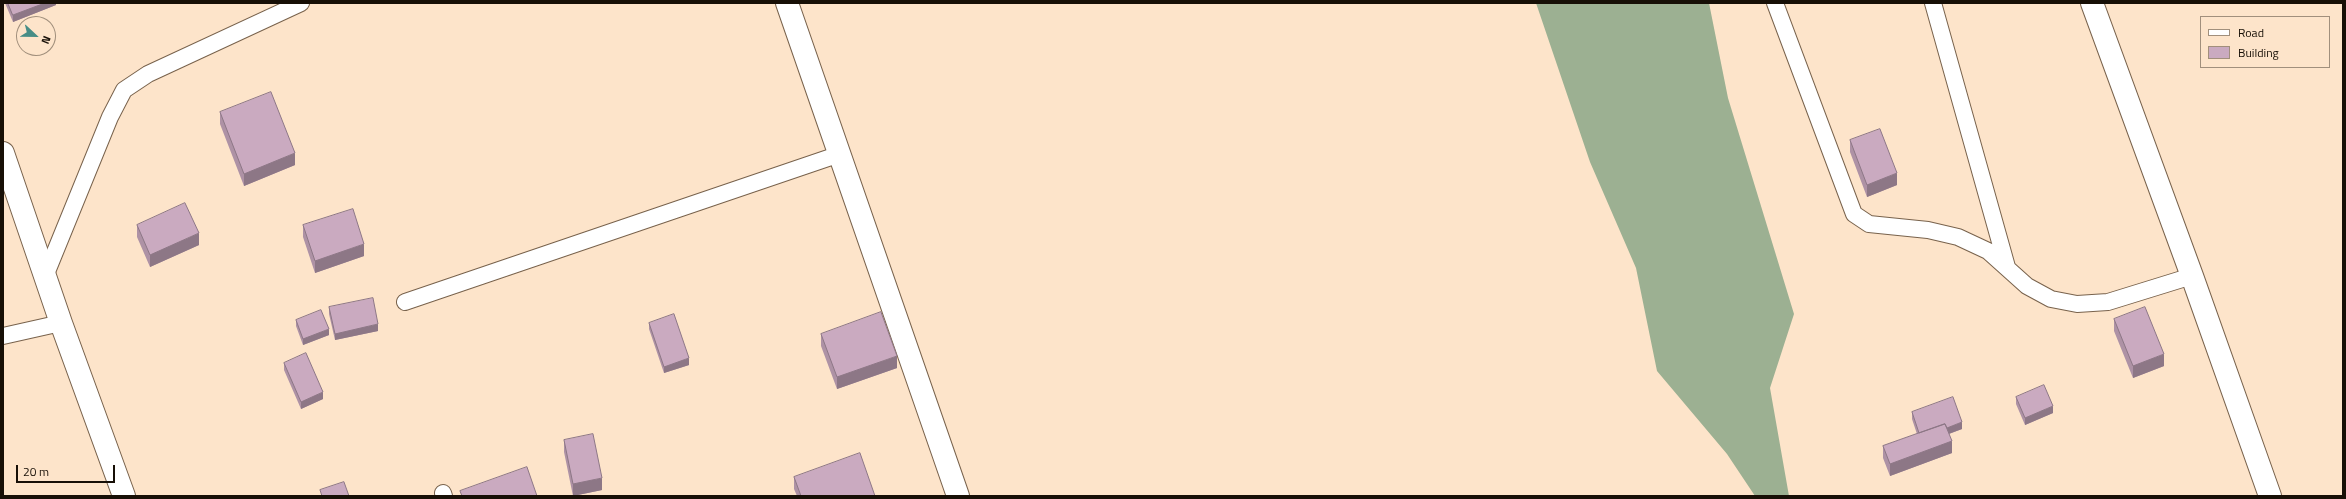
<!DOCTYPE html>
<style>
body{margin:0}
#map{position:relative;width:2346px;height:499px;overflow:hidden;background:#fde4ca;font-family:"Titillium Web",sans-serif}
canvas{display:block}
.frame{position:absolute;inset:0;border:4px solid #170f06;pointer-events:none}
.legend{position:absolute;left:2200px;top:16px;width:130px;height:52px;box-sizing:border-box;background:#fde4ca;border:1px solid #a18f7c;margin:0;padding:5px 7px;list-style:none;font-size:12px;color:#170f06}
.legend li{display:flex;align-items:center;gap:8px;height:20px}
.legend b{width:20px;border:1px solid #a18f7c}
.north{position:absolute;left:16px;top:16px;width:40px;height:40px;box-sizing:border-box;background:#fde4ca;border:1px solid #a18f7c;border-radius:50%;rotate:112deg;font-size:11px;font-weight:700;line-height:16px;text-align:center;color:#170f06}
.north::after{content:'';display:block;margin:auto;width:14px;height:18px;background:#478d86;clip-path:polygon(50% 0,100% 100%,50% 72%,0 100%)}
.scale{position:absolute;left:16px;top:465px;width:99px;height:18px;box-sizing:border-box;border:2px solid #170f06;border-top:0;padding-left:5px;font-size:12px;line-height:14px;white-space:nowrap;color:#170f06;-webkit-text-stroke:3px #fde4ca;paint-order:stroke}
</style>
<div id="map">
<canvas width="2346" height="499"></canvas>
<div class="frame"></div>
<ul class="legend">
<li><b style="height:5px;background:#fff"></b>Road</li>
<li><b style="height:11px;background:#caaac0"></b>Building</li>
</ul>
<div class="north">N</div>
<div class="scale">20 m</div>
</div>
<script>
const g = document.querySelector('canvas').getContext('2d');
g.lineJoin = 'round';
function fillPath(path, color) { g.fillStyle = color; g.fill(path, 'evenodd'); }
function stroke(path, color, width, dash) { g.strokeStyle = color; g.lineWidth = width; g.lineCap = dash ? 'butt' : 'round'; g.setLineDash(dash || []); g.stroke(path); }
const forest = new Path2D(`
 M1536,3h173l19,95 66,216 -24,74 19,108h-34l-28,-42 -70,-83 -21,-103 -46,-106z`);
const service = new Path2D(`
 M1775,3l79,211 15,10 59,6 30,7 30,14 39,35 24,13 26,5 31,-2 84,-26
 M1933,3l74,264
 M46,274l64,-157 14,-27 24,-16 153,-71
 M405,302l435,-148
 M3,336l58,-13
 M443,493l1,3`);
const minor = new Path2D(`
 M787,3l171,493
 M2092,3l100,273 78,220
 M3,153l58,170 63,173`);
const wall = new Path2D(`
 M5,3h51v2l-43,17z
 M220,112l75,53 -51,21 -24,-62z
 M1850,140l47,45 -30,12 -17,-45z
 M137,225l62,20 -49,22 -13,-30z
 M303,225l61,31 -49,17 -12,-36z
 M329,307l49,24 -43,9 -6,-26z
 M2114,319l50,47 -31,12 -19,-47z
 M296,320l33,15 -26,10 -7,-19z
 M649,323l40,42 -25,8 -15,-44z
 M821,334l76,34 -60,21 -16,-43z
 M284,363l39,36 -22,10 -17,-39z
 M2016,397l37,16 -28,12 -9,-21z
 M1912,412l50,17 -13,5 3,19 -62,23 -7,-18v-12l34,-12 -5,-15z
 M564,440l38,50 -29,6 -9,-44z
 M794,477l81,19h-78l-3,-7z`);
const shadedWall = new Path2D(`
 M45,3h11v2l-43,17v-7z
 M295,153v12l-51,21v-12z
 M1897,173v12l-30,12v-12z
 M199,233v12l-49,22v-12z
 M364,244v12l-49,17v-12z
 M378,324v7l-43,9v-6z
 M329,329v6l-26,10v-6z
 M2164,354v12l-31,12v-12z
 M897,356v12l-60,21v-12z
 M689,358v7l-25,8v-6z
 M323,392v7l-22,10v-7z
 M2053,406v7l-28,12v-7z
 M1962,422v7l-41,15v-6z
 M1952,441v12l-62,23v-12z
 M602,478v12l-29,6v-12z`);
const building = new Path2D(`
 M8,3h37l-32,12z
 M271,92l24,61 -51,21 -24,-62z
 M1880,129l17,44 -30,12 -17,-45z
 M185,203l14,30 -49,22 -13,-30z
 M353,209l11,35 -49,17 -12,-36z
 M373,298l5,26 -43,10 -6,-27z
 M2145,307l19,47 -31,12 -19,-47z
 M321,310l8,19 -26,10 -7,-19z
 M881,312l16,44 -60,21 -16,-43z
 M674,314l15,44 -25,9 -15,-44z
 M306,353l17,39 -22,10 -17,-39z
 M2044,385l9,21 -28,12 -9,-21z
 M1953,397l9,25 -15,6 -2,-4 -26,9 -7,-21z
 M1945,424l7,17 -62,23 -7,-18z
 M593,434l9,44 -29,6 -9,-44z
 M860,453l15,43h-74l-7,-19z
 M527,467l10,29h-75l-2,-5z
 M344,482l5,14h-27l-2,-6z`);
fillPath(forest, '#9cb092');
stroke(service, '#78624c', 18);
stroke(minor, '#78624c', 24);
stroke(service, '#fff', 16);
stroke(minor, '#fff', 22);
fillPath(wall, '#ae92a5');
fillPath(shadedWall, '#8d7786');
fillPath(building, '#caaac0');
stroke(building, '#8d7786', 1);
</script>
